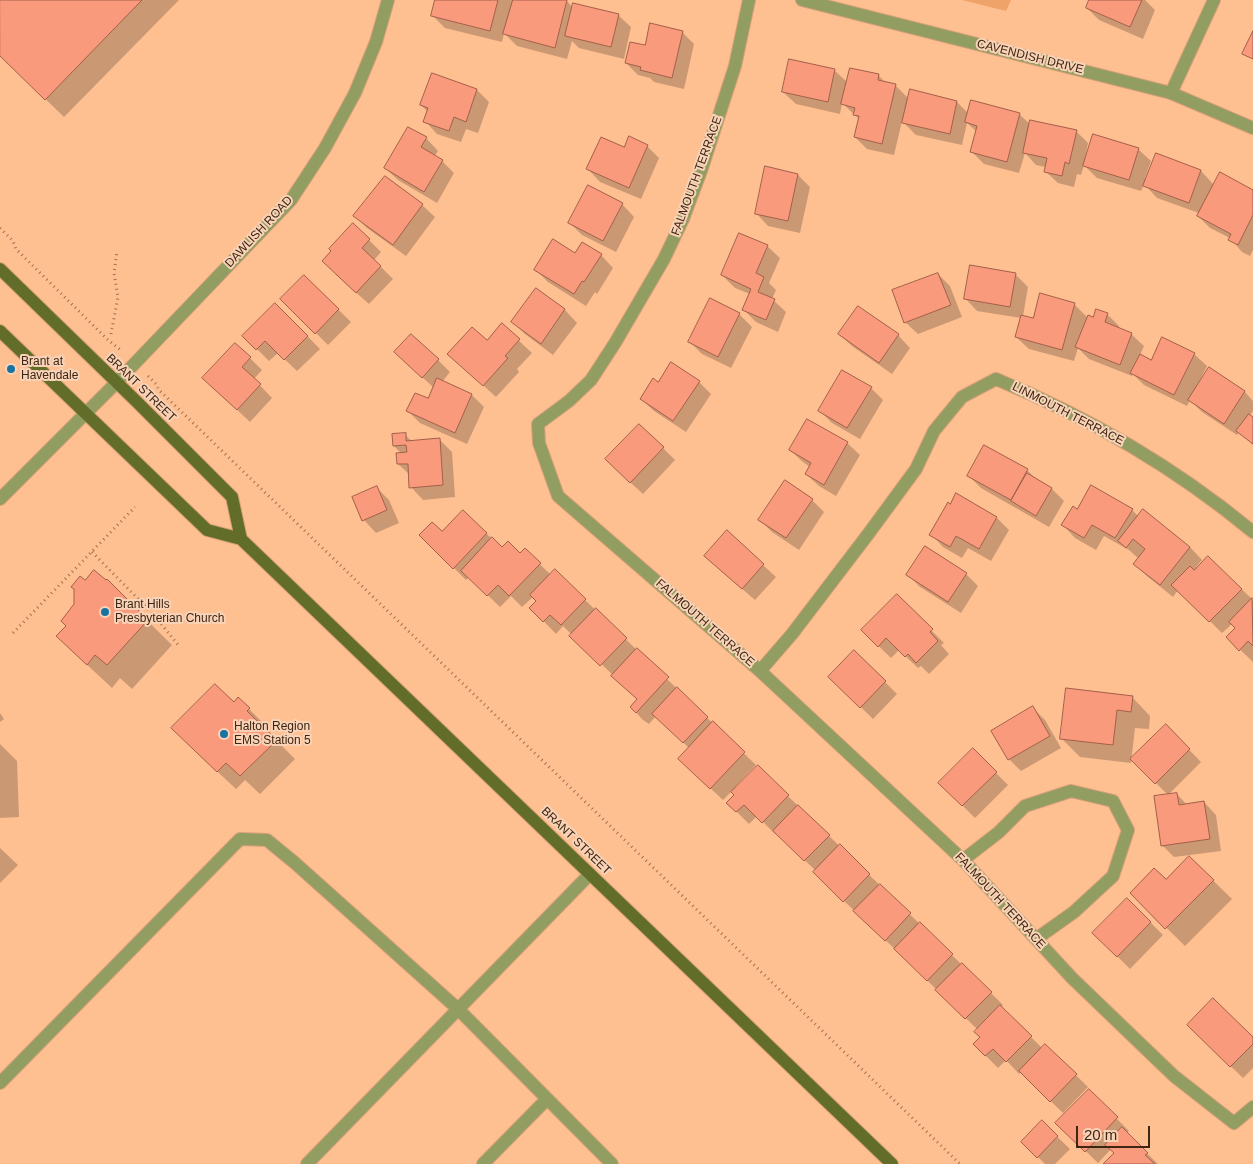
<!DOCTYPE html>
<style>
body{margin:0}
#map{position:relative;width:1253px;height:1164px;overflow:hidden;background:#febf91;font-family:Helvetica,sans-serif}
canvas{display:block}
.scale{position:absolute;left:1076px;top:1126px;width:74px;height:22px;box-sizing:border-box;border:2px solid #3e2613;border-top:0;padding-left:6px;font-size:15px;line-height:18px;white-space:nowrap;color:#3e2613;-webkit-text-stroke:4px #f9d3b7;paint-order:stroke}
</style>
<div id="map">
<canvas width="1253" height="1164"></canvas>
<div class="scale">20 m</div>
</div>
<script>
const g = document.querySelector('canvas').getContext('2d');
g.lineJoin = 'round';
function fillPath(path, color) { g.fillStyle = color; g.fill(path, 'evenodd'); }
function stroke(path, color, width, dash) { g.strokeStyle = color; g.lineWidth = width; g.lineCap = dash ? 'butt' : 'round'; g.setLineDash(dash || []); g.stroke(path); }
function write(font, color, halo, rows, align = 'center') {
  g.font = font + ' Helvetica,sans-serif'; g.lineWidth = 4; g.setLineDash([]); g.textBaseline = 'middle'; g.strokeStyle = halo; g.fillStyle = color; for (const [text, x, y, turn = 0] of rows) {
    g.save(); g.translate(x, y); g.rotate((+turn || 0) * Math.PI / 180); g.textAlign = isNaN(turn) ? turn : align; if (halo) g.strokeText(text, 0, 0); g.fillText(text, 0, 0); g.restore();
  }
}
const green = new Path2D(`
 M962,0h49l-5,11z`);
const shadow = new Path2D(`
 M0,0h179l-115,117 -64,-62z
 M437,0h125l5,1 6,7 45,7 13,12 -7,32 -45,-11 -7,-7 -5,18 -50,-13 -13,-13 -2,9 -57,-14 -12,-12z
 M1091,0h54l10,10 -12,29 -44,-19 -12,-12z
 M682,32l12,12 -10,45 -30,-7 -4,-4 -12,-3 -12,-12 20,-16z
 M834,70l14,13 30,-8 8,8 9,2 14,14 48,3 11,11 51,1 11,10 46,7 12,12 -3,16 2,1 51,-11 13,12 -6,17 2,1 9,-24 45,16 13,14 39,6v59l-3,6 -8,-4 -12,-14 -20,-10 -12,-12 1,-3 -42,-15 -13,-14 -3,7 -44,-13 -13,-13 -3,10 -4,-1 -3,13 -16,-4 -13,-12 1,-4 -10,-2 -11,-12 -6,20 -35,-9 -12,-12 5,-20 -10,-9 -5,22 -46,-10 -14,-14 -8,34 -27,-6 -12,-12 4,-18 -17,-16 -2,11 -44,-10 -13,-12z
 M432,74l45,16 12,12 -11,31 -12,-4 -5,13 -24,-8 -12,-13 3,-9 -7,-7z
 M426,138l12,13 -4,6 8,4 12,12 -17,30 -39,-23 -13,-12z
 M647,146l12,12 -18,41 -41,-17 -12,-13 36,-20z
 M798,175l12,12 -10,46 -32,-7 -12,-13z
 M622,204l12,13 -18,35 -34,-17 -12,-12z
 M422,205l13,12 -29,39 -39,-28 -12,-12z
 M369,240l12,12 -7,8 19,19 -24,25 -34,-30z
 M767,246l13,12 -11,25 7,7 -4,9 14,13 -8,20 -22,-10 -12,-12 6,-16 -15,-6 -13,-13z
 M576,255h25l12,13 -16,26 -2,-2 -9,14 -38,-24 -12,-12z
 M971,267l45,8 12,12 -5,29 11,4 40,-16 14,14 5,1 14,-5 12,12v3l12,5 13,12 -4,9 11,6 43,-7 13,12 -10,20 1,1 12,-18 35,23 8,9v10l-4,5 4,3v26l-14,-13 -2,3 -35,-23 -12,-12 -3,6 -43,-21 -11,-11 -1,2 -43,-17 -11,-11 -4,13 -45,-12 -13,-12 5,-19 -44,-7 -12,-13z
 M938,274l12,12 12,31 -44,17 -13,-12z
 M304,276l47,46 -23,23 -46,-46z
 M536,290l29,20 12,13 -24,32 -28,-21 -12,-12z
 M276,304l44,45 -23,22 -19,-18 -9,8 -25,-25z
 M739,314l13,13 -21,41 -29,-14 -13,-13z
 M502,325l30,28 -15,16 2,3 -23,25 -47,-43 38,-12z
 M839,334l59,1 12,13 -18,26 -40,-28z
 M250,358l12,12 -8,9 18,19 -22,24 -34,-32z
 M438,360l12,12 -8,10 30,13 12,12 -17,37 -47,-21 -12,-12 21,-11 5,-12 -26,-24z
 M699,382l12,12 -25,38 -32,-21 -13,-12 17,-16z
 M871,388l12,12 -23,39 -28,-16 -12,-12z
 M405,435l7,6 27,-2 13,13 3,45 -32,3 -12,-13 -1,-12 -12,-11 4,-10 -8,-8z
 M847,443l13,12 -24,41 -17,-10 -13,-12 4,-7 -7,-5 -13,-12z
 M663,448l12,12 -32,34 -24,-22z
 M1027,470l9,9 16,10 12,12 -15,26 -68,-39 -12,-12z
 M377,488l12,12 10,23 -23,10 -12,-13z
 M957,495l40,23 12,12 -18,31 -23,-13 -6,10 -19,-11 -12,-13z
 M812,500l12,12 -25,38 -27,-18 -12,-12z
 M1078,510h54l7,7 51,30 12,13 -6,7 1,2 11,-12 45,43v62l-26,-25 9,-9 -4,-4 -10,9 -44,-43 -5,7 -26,-21 -13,-12 5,-5 -10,-9 -25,-14 -8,14 -21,-12 -12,-13z
 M463,512l39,36 18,7 5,-5 26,25 4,-4 201,194 -20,21 1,2 21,-21 233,226 12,12 -2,2 41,41 3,-3 43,42 -25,26 -42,-41 -2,2 -13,-14 -8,8 -24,-24 7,-7 -3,-7 -80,-78 -71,-67 -11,-14 -40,-38 -1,1 -18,-18 -8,8 -21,-21 8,-8 -4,-4 -9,9 -31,-29 -3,-23 -33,-32 -7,8 -6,-4 -12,-13 7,-7 -75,-74 -7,8 -25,-26 7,-7 -5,-4 -11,10 -11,-11 -11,11 -31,-30 -3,3 -45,-45 21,-2z
 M727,532l49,45 -21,23 -37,-32z
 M966,574l12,12 -17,27 -41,-26 -12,-12z
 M107,581l65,64 -40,44 -12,-11 -8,10 -30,-28 -6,-55 9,-23h21z
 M897,596l47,47 -3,2 8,9 -20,20 -8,-8 -3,2 -19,-18 -8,8 -29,-28z
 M830,677l55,5 12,12 -24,25z
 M1132,697l18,19 -1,13 -14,-1 -4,35 -51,-6 -19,-19z
 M239,699l28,28 -1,3 29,29 -35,35 -15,-14 -9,9 -45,-42z
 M1033,708l12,12 16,28 -40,23 -12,-12z
 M0,713l4,6 -4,3z
 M1166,726l35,36 -33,33 -36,-36z
 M0,744l17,17 2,56 -19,1z
 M973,750l35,35 -33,33 -35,-35z
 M1177,794l10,11 17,-3 12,13 5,36 -47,6 -12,-12z
 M0,848l18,17 -18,18z
 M1189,857l43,42 -47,47 -54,-53 35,-12z
 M1127,899l36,36 -33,34 -36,-36z
 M1188,1025l65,14v29l-10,10z
 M1089,1091l40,40 -3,2 32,31h-53l11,-11 -5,-4 -13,14 -41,-40z
 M1042,1122l28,27 -15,15h-10l-22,-22z`);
const building = new Path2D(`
 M0,0h142l-97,100 -45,-44z
 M435,0h63l-8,31 -59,-15z
 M513,0h54l-12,48 -52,-14z
 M1089,0h53l-12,27 -44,-19z
 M573,3l46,11 -8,33 -46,-11z
 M650,23l33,8 -11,47 -32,-8 1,-3 -16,-4 5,-21 15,3z
 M1253,31v28l-11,-5z
 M789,59l46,10 -7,33 -46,-10z
 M850,68l29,6 -1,6 18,4 -14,60 -28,-7 5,-21 -6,-1 2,-7 -14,-4z
 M432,73l45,16 -11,33 -12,-5 -5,14 -26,-9 5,-14 -8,-3z
 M910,89l47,12 -7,33 -48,-11z
 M971,100l49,13 -13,49 -37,-10 7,-26 -12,-4z
 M1030,120l47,10 -8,34 -4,-2 -3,14 -18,-4 3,-14 -24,-5z
 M408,127l19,10 -6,10 22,13 -19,32 -40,-24z
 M1093,134l46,14 -10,32 -46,-14z
 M629,136l19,9 -19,43 -43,-19 15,-32 23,10z
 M1156,153l45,17 -12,33 -46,-17z
 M765,166l33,8 -10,47 -33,-7z
 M1220,172l33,18v25l-15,30 -10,-5 3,-6 -34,-18z
 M385,176l38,28 -30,41 -40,-29z
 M588,185l35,18 -20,38 -35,-18z
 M353,223l17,16 -8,9 19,18 -25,27 -34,-32 9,-10 -2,-2z
 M739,233l29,12 -12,28 8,4 -6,15 17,7 -9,21 -24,-10 9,-21 -30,-14z
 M553,239l22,14 7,-11 20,12 -18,28 -2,-1 -8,13 -40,-24z
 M970,265l46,8 -6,34 -46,-8z
 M938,273l13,32 -47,18 -12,-33z
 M304,275l35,34 -24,25 -35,-35z
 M536,288l29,21 -24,35 -30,-22z
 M1040,293l35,10 -13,47 -47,-13 6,-22 12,3z
 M710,298l30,15 -22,44 -30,-15z
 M275,303l33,33 -24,24 -19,-19 -9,9 -14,-14z
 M858,306l41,28 -20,29 -41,-29z
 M1096,309l12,4 -3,9 27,11 -12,32 -45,-18 13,-32 5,2z
 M502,323l18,16 -15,17 3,2 -25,28 -36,-32 25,-27 15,13z
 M411,334l28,25 -17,19 -28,-26z
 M1162,337l33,16 -21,42 -44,-22 10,-19 11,6z
 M235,343l16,14 -9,10 19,17 -24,26 -35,-32z
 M671,362l29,19 -27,40 -33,-22 13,-21 5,4z
 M1209,367l36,24 -21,33 -36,-24z
 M842,370l30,17 -25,41 -29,-17z
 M437,378l35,16 -17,39 -49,-22 9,-18 13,5z
 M1249,414l4,3v27l-17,-13z
 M807,419l41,23 -24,43 -19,-11 6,-11 -22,-13z
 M639,424l25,23 -34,36 -25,-24z
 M406,433v8l34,-3 3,47 -34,3 -1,-24h-11l-1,-11 11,-1 -1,-7 -13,1 -1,-12z
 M984,445l44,24 -17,31 -44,-24z
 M1027,473l25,15 -16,28 -25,-15z
 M785,480l28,19 -27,39 -28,-18z
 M1091,485l42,24 -18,29 -23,-13 -8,13 -23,-13 12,-19 4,3z
 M377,486l10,24 -25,11 -10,-24z
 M956,493l41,24 -18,32 -23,-13 -6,11 -21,-12 19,-33 2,2z
 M1143,509l47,38 -30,38 -27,-21 12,-15 -12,-10 -7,9 -8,-7z
 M463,510l24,23 -34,36 -34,-34 13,-13 10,9z
 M727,530l37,34 -22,25 -38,-33z
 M492,537l10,10 6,-6 12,12 5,-5 16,15 -32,33 -11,-11 -11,11 -26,-25z
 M925,546l42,27 -19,29 -42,-27z
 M1208,556l34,33 -33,33 -38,-37 19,-19 4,4z
 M555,569l31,30 -25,26 -11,-10 -7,7 -14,-14 7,-7 -6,-6z
 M94,570l12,10 1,-1 41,41 -41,45 -12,-10 -8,10 -31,-29 10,-10 -5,-5 13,-17v-15l-3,-2 9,-11 5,4z
 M897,594l36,35 -3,3 8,9 -22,22 -8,-9 -3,3 -19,-19 -8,9 -17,-17z
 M1252,598l1,48 -5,-5 -9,10 -13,-14 9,-9 -6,-6z
 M596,608l31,30 -27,28 -31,-30z
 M637,648l32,29 -33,36 -6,-6 7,-8 -26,-23z
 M854,650l32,31 -26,27 -32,-31z
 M215,684l19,18 4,-5 12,11 -3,3 30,29 -37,36 -14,-13 -9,9 -46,-44z
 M677,687l31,30 -25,26 -31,-29z
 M1066,688l67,8 -2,16 -14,-2 -4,35 -53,-6z
 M1033,706l17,30 -42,24 -17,-29z
 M713,721l32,31 -35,37 -32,-30z
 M1166,724l24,25 -35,35 -25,-25z
 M973,748l24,24 -35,34 -24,-23z
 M758,765l31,30 -27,28 -18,-18 -8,7 -10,-9 8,-8 -3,-3z
 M1177,793l2,12 25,-4 6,38 -49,7 -7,-50z
 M798,805l32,30 -26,26 -31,-30z
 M840,844l30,30 -27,28 -30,-30z
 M1189,856l25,24 -49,49 -35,-36 24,-25 12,11z
 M880,884l31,29 -26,28 -32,-30z
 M1127,898l24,24 -34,35 -25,-24z
 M920,922l33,32 -26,27 -33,-32z
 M962,963l30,29 -27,27 -30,-29z
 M1213,998l40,39v7l-23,23 -43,-42z
 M1000,1005l32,31 -26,26 -13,-13 -8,7 -12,-12 7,-7 -6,-5z
 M1045,1044l32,30 -27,28 -31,-31z
 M1089,1089l29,28 -33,35 -30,-29z
 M1042,1120l16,16 -21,22 -16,-16z
 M1122,1127l26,26 -3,2 10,9h-52l11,-11 -9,-8z`);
const path = new Path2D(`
 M0,228l13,13 3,8 92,91 14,11
 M111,334l7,-37 -4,-24 3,-22
 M148,376l8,8 3,6 801,774
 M92,552l62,63 25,31
 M13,633l122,-126`);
const minor = new Path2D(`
 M749,0l-14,66 -34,105 -18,48 -19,40 -49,84 -24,37 -22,21 -31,23 1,19 19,53 202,175 203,189 109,118 102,98 60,47 19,-16
 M1171,93l43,-93
 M0,499l116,-116 175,-183 34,-52 30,-55 21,-51 12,-42
 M760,671l32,-37 77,-101 47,-64 18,-38 28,-34 34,-18c92,38 181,90 257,153
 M963,860l36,-28 26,-26 46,-15 42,10 15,29 -15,46 -39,36 -38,27
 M0,1083l240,-244 27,1 28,23 163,146 154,155
 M307,1164l283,-290
 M483,1164l64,-65`);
const tertiary = new Path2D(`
 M802,0l369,93 82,35`);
const primary = new Path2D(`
 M0,269l138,134 94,94 9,42
 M0,331l207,199 34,9 651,625`);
const markers = [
 [11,369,5,"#1973a2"],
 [105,612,5,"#1973a2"],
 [224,734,5,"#1973a2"]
];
const streetNames = [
 ["CAVENDISH DRIVE",1030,57,14],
 ["FALMOUTH TERRACE",697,176,-70],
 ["DAWLISH ROAD",259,232,-47],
 ["BRANT STREET",141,388,44],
 ["LINMOUTH TERRACE",1068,414,27],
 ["FALMOUTH TERRACE",705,623,41],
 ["BRANT STREET",576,841,44],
 ["FALMOUTH TERRACE",1000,901,47]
];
const poiNames = [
 ["Brant at",21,362],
 ["Havendale",21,376],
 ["Brant Hills",115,605],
 ["Presbyterian Church",115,619],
 ["Halton Region",234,727],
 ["EMS Station 5",234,741]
];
fillPath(green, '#efa368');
fillPath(shadow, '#0003');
fillPath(building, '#fa9a7c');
stroke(building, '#a35f4a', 1);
stroke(minor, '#d8a078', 14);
stroke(tertiary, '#d8a078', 14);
stroke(primary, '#d8a078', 14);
stroke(path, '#9d7252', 3, [1, 4]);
stroke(minor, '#919d61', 12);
stroke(tertiary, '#919d61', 12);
stroke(primary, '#616d28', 12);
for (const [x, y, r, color] of markers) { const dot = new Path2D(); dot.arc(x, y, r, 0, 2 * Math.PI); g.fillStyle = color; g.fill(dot); stroke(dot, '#f9d3b7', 2); }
write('12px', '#3e2613', '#f9d3b7', streetNames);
write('12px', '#3e2613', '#f9d3b7', poiNames, 'left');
</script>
